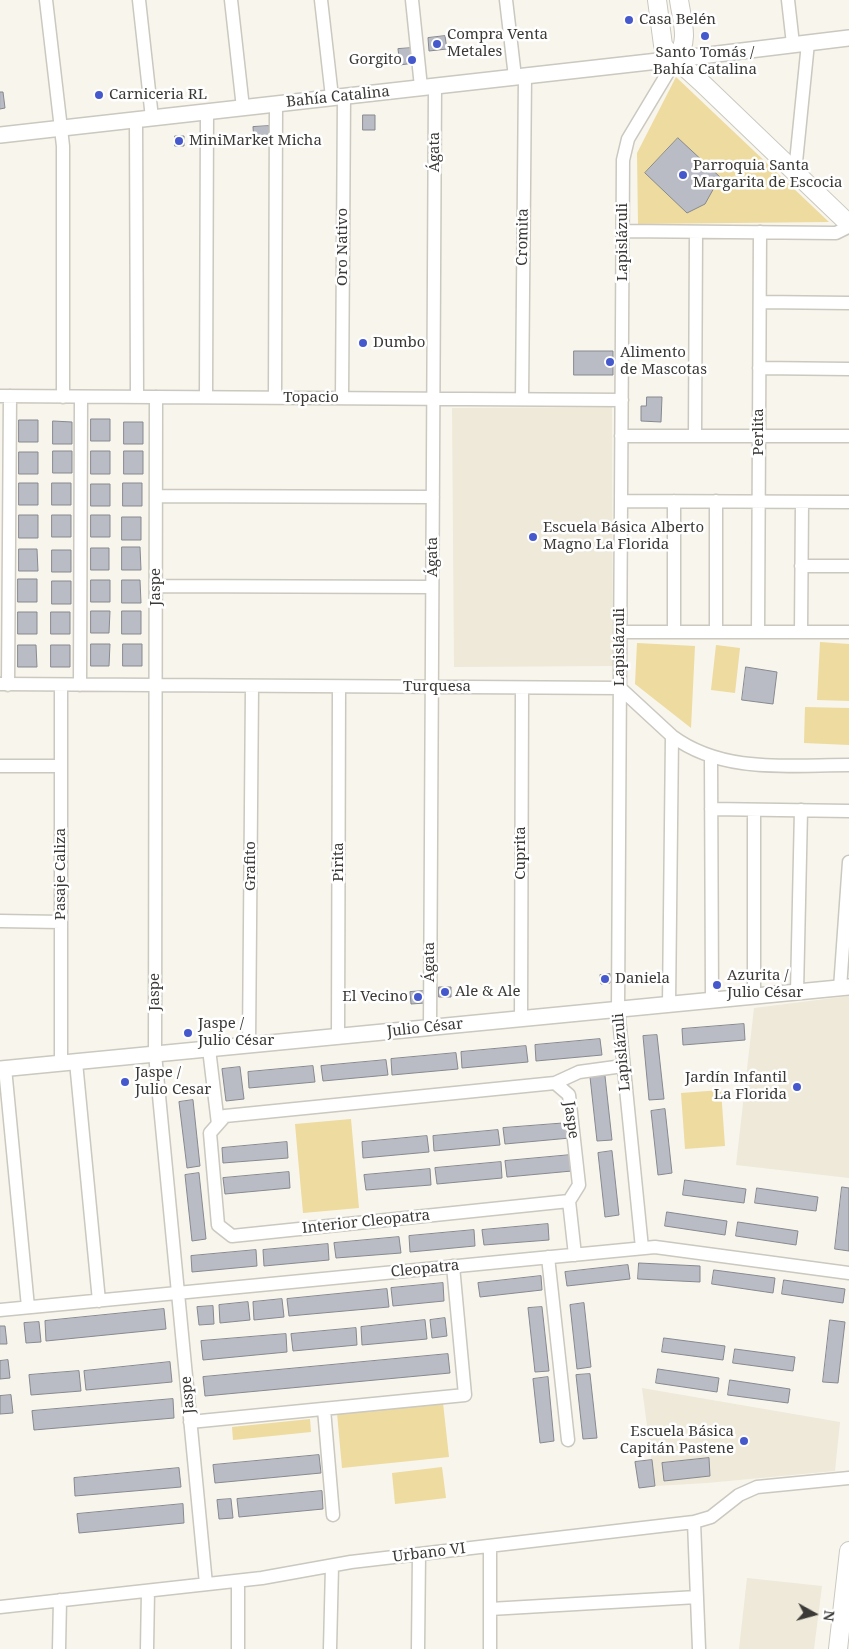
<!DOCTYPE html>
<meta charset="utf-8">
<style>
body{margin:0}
#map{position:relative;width:849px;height:1649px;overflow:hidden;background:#f8f5ec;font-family:"Noto Serif",serif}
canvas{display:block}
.north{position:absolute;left:789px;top:1589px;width:50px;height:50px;-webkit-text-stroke:4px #fff;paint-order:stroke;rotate:97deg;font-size:14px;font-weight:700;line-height:20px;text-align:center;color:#3b3a37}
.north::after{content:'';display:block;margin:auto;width:18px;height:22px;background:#3b3a37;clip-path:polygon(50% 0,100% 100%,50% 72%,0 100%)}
</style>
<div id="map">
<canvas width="849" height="1649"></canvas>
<div class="north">N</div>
</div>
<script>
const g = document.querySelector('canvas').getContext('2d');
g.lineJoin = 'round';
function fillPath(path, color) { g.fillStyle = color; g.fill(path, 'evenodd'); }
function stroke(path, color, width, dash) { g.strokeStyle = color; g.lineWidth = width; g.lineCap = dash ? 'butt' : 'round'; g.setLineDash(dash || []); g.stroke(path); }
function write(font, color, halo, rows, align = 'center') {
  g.font = font + ' "Noto Serif",serif'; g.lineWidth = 5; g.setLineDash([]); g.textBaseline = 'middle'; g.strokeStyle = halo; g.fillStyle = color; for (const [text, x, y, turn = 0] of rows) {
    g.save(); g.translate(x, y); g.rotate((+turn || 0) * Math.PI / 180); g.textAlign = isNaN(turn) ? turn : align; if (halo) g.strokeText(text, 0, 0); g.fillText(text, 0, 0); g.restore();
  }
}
const built = new Path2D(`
 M612,407l1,259 -159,1 -2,-259z
 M849,996v182l-113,-13 18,-157z
 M642,1388l198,34 -5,49 -128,12 -52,3z
 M747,1578l75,8 -8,63h-75z`);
const green = new Path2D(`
 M676,77l153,145 -191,2 -1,-71z
 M820,642l29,2v57l-32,-1z
 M637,643l58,3 -4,82 -56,-44z
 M716,645l24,3 -5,45 -24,-3z
 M805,707l44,1v37l-45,-2z
 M721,1090l4,56 -40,3 -4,-56z
 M351,1119l8,89 -56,5 -8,-89z
 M443,1403l6,54 -107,11 -5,-55z
 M310,1419l1,13 -78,8 -1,-13z
 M442,1467l4,31 -51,6 -3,-31z`);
const building = new Path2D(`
 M445,36l2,13 -18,2 -1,-13z
 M412,48l2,15 -14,2 -2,-16z
 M0,92h3l2,16 -5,1z
 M363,115h12v15h-12z
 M269,126l1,14 -16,1 -1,-14z
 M175,136h9v10h-9z
 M678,138l42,39 -15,27 -18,9 -42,-40z
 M574,351h39v24h-39z
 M647,397h15l-1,25 -20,-1v-15h5z
 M91,419h19v22h-19z
 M19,420h19v22h-19z
 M53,421l19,1v22h-19z
 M124,422h19v22h-19z
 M53,451h19v22h-19z
 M91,451h19v23h-19z
 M124,451h19v23h-19z
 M19,452h19v22h-19z
 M19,483h19v22h-19z
 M52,483h19v22h-19z
 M123,483h19v23h-19z
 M91,484h19v22h-19z
 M19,515h19v23h-19z
 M52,515h19v22h-19z
 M91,515h19v22h-19z
 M122,517h19v23h-19z
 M122,547h18l1,23h-19z
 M91,548h18v22h-18z
 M19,549h18l1,22h-19z
 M52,550h19v22h-19z
 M18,579h19v23h-19z
 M91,580h19v22h-19z
 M122,580h18l1,23h-19z
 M52,581h19v23h-19z
 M91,611h19l-1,22h-18z
 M122,611h19v23h-19z
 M18,612h19v22h-19z
 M51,612h19v22h-19z
 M91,644h19l-1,22h-18z
 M123,644h19v22h-19z
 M18,645h18l1,22h-19z
 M51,645h19v22h-19z
 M746,667l31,5 -4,32 -31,-4z
 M610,974v9l-9,1 -1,-9z
 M439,987h12v10h-12z
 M424,991l1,12 -14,1 -1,-12z
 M744,1024l1,16 -62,5 -1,-16z
 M657,1035l7,64 -15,1 -6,-64z
 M600,1039l2,16 -66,6 -1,-16z
 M526,1046l2,16 -66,6 -1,-16z
 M456,1053l2,16 -66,6 -1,-16z
 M386,1060l2,15 -65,6 -2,-15z
 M313,1066l2,16 -66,6 -1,-16z
 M240,1067l4,32 -18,2 -4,-32z
 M605,1076l7,64 -15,1 -7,-64z
 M193,1100l7,66 -13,2 -8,-66z
 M665,1109l7,64 -14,2 -7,-64z
 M568,1123l2,15 -65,6 -2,-16z
 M498,1130l2,15 -66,6 -1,-15z
 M427,1136l2,16 -66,6 -1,-16z
 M287,1142l1,16 -65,5 -1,-15z
 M612,1151l7,64 -14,2 -7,-64z
 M571,1155l1,16 -65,6 -2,-16z
 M501,1162l1,16 -65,6 -2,-16z
 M430,1169l1,16 -65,5 -2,-15z
 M289,1172l1,16 -65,6 -2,-16z
 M199,1173l7,66 -14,2 -7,-66z
 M685,1180l61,9 -2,14 -61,-8z
 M842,1187l7,1v63l-14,-2z
 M757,1188l61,9 -2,14 -61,-8z
 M667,1212l60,9 -2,14 -60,-9z
 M738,1222l60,9 -2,14 -60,-9z
 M548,1224l1,16 -65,5 -2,-15z
 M474,1230l1,16 -65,6 -1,-16z
 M399,1237l2,16 -65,5 -2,-15z
 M328,1244l1,16 -65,6 -1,-16z
 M256,1250l1,16 -65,6 -1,-16z
 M639,1263l61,3v16l-62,-3z
 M628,1265l2,14 -63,7 -2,-14z
 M714,1270l61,8 -2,15 -61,-9z
 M541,1276l1,14 -62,7 -2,-14z
 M784,1280l61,9 -2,14 -61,-9z
 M443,1283l1,18 -51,5 -2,-18z
 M387,1289l2,18 -100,9 -2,-17z
 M282,1299l2,18 -30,3 -1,-18z
 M248,1302l2,18 -30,3 -1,-18z
 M584,1303l7,64 -14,2 -7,-64z
 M213,1306l1,18 -15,1 -2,-18z
 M542,1307l7,64 -14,1 -7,-64z
 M164,1309l2,20 -120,12 -1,-20z
 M445,1318l2,18 -15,2 -2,-18z
 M425,1320l2,19 -65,6 -1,-18z
 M830,1320l15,2 -7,61 -15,-1z
 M39,1322l2,20 -15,1 -2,-20z
 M0,1326h5l2,18h-7z
 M356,1328l1,17 -64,6 -2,-17z
 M286,1334l1,18 -84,8 -2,-19z
 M664,1338l61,8 -2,14 -61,-8z
 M735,1349l60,8 -2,14 -60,-8z
 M448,1354l2,19 -245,23 -2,-19z
 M8,1360l2,18 -10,1v-18z
 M170,1362l2,20 -86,8 -2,-19z
 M658,1369l61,9 -2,14 -61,-9z
 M79,1371l2,20 -50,4 -2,-20z
 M590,1374l7,64 -14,1 -7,-64z
 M548,1377l6,64 -14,2 -7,-64z
 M730,1380l60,9 -2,14 -60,-8z
 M11,1395l2,18 -13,1v-18z
 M173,1399l1,19 -140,12 -2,-19z
 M319,1455l2,18 -106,10 -2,-18z
 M709,1458l1,18 -46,5 -2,-18z
 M652,1460l3,26 -16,2 -4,-26z
 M179,1468l2,19 -106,9 -1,-18z
 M322,1491l1,18 -84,8 -2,-18z
 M231,1499l2,19 -14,1 -2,-19z
 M183,1504l1,19 -105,10 -2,-19z`);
const minor = new Path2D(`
 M46,0l17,146v251
 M139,0l13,118
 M231,0l12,108
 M321,0l11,97
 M412,0l9,87
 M506,0l9,77
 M788,0l5,44
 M136,120l1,277
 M795,172l13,-129
 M623,231l213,2 10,-5 3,-7
 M760,302l89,1
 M759,368l90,1
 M0,396l622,4
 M156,397l-1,657 51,530
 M206,397l1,-286
 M275,398l1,-294
 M342,398l2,-302
 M522,399l3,-323
 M621,436h228
 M695,436l1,-204
 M156,496l277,1
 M621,501l228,1
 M801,566h48
 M156,586l276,1
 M620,632h229
 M674,632v-131
 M716,632v-131
 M758,632l2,-400
 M801,632l1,-130
 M0,684l620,4 52,48c51,38 117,29 177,29
 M8,685l2,-289
 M61,685v378
 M80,685l1,-288
 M711,757l1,243
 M0,766h61
 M711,809l138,2
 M0,921l61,1
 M840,988l9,-126
 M797,992l4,-182
 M754,996v-186
 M669,1004l3,-268
 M521,1019l1,-331
 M430,1027l5,-941
 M338,1036l1,-349
 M249,1045l3,-358
 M209,1049l9,75
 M76,1062l23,239
 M5,1068l23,239
 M555,1083l14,12 10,90 -10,16 -337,35 -14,-11 -8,-92 15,-17z
 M555,1083l24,-11 44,-6
 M569,1201l6,54
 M642,1248l-24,-239 5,-849 5,-21 48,-80
 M548,1257l20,183
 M0,1310l655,-63 194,26
 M324,1409l9,106
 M190,1422l275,-27 -12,-129
 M694,1522l5,127
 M490,1546v103
 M0,1607l262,-29 89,-16 343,-40 17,-5 28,-22 18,-8 92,-9
 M490,1609l207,-12
 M59,1649l1,-49
 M147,1649l1,-58
 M238,1649v-68
 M330,1649l2,-83
 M418,1649l1,-95`);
const tertiary = new Path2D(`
 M0,135l676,-76 173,-21
 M0,1069l849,-82`);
const secondary = new Path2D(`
 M657,0l6,45 5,7 33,30 148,142
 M676,59c14,-18 6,-38 3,-59
 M838,1649l11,-98`);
const markers = [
 [629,20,5,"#4558cc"],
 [705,36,5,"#4558cc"],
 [437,44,5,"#4558cc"],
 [412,60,5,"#4558cc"],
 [99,95,5,"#4558cc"],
 [179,141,5,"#4558cc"],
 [683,175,5,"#4558cc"],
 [363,343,5,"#4558cc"],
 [610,362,5,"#4558cc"],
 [533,537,5,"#4558cc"],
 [605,979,5,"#4558cc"],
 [717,985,5,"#4558cc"],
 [445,992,5,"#4558cc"],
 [418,997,5,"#4558cc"],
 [188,1033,5,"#4558cc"],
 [125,1082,5,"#4558cc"],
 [797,1087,5,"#4558cc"],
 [744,1441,5,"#4558cc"]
];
const poiNames = [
 ["Casa Belén",639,20],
 ["Compra Venta",447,35],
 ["Metales",447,52],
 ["Santo Tomás /",705,53,"center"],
 ["Bahía Catalina",705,70,"center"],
 ["Gorgito",402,60,"right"],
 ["Carniceria RL",109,95],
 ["MiniMarket Micha",189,141],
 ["Parroquia Santa",693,166],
 ["Margarita de Escocia",693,183],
 ["Dumbo",373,343],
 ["Alimento",620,353],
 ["de Mascotas",620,370],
 ["Escuela Básica Alberto",543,528],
 ["Magno La Florida",543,545],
 ["Azurita /",727,976],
 ["Julio César",727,993],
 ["Daniela",615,979],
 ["Ale & Ale",455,992],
 ["El Vecino",408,997,"right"],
 ["Jaspe /",198,1024],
 ["Julio César",198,1041],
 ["Jaspe /",135,1073],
 ["Julio Cesar",135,1090],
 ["Jardín Infantil",787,1078,"right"],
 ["La Florida",787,1095,"right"],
 ["Escuela Básica",734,1432,"right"],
 ["Capitán Pastene",734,1449,"right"]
];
const streetNames = [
 ["Bahía Catalina",338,97,-6],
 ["Ágata",435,152,-90],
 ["Cromita",523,237,-89],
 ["Lapislázuli",623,242,-90],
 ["Oro Nativo",343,247,-90],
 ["Topacio",311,398],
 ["Perlita",759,432,-90],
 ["Ágata",433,557,-90],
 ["Jaspe",156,587,-90],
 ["Lapislázuli",620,647,-90],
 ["Turquesa",437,687],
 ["Cuprita",521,853,-90],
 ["Pirita",339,862,-90],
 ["Grafito",251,866,-90],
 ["Pasaje Caliza",61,874,-90],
 ["Ágata",430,962,-90],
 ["Jaspe",155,992,-90],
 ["Julio César",425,1028,-6],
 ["Lapislázuli",622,1052,-95],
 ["Jaspe",571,1120,82],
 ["Interior Cleopatra",366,1222,-6],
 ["Cleopatra",425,1269,-6],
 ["Jaspe",188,1395,-95],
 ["Urbano VI",429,1553,-7]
];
fillPath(built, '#eee9d9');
fillPath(green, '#eedb9f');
fillPath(building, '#babcc5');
stroke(building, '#868990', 1);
stroke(minor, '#cac8bf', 15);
stroke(tertiary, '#cac8bf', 18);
stroke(secondary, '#cac8bf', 20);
stroke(minor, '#fff', 12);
stroke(tertiary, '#fff', 15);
stroke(secondary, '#fff', 18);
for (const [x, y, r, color] of markers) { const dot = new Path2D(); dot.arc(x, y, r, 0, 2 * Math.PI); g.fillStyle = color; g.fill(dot); stroke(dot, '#fff', 2); }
write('15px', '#3b3a37', '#fff', poiNames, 'left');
write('15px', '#3b3a37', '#fff', streetNames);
</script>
